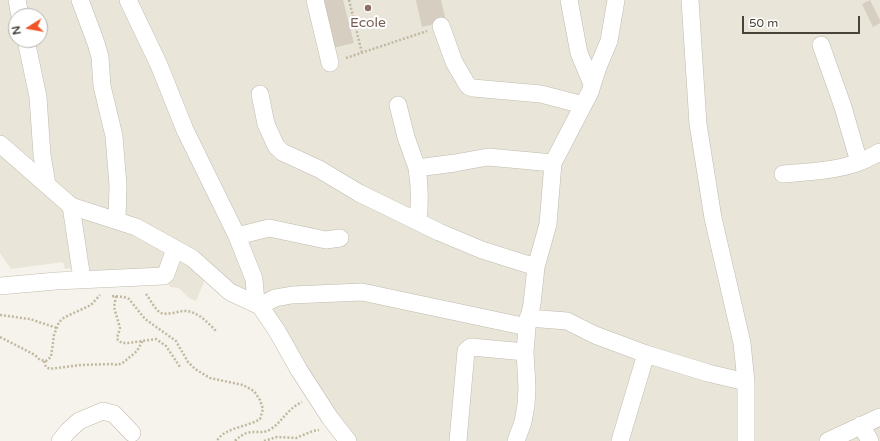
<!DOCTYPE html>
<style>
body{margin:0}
#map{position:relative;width:880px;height:441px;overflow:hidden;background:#f5f3eb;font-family:"Varela Round",sans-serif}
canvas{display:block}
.north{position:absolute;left:8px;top:8px;width:40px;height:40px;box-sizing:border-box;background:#fff;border:1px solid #b6b4b0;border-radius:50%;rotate:259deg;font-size:11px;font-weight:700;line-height:16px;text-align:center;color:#494439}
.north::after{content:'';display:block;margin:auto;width:14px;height:18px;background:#f15326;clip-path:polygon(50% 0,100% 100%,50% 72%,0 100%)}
.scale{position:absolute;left:742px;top:16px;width:118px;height:18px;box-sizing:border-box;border:2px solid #494439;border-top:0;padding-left:5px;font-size:12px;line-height:14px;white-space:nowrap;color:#494439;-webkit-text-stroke:3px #fff;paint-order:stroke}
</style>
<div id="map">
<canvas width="880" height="441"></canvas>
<div class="north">N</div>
<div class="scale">50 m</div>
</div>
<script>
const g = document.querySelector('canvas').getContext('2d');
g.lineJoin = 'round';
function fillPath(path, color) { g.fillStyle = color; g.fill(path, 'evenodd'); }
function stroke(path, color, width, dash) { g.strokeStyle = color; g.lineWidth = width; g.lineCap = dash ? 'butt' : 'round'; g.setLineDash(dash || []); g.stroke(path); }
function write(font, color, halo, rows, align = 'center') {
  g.font = font + ' "Varela Round",sans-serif'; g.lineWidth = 4; g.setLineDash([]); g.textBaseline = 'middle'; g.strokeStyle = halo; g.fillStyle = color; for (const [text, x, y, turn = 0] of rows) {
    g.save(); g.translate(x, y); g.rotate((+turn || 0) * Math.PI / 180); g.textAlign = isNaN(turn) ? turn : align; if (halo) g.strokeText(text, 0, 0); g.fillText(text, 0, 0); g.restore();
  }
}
const residential = new Path2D(`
 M0,0h880v441h-531l-68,-112 -73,-56 -12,28 -7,-3 -10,-10 -9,-1 -3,-7 -64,-1 -22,-12 -16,2 -2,-7 -52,7 -11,-16zM16,16h24v24h-24z`);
const building = new Path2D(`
 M321,0h22l11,43 -21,5z
 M416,0h25l5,21 -24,6z
 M870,0l10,20v3l-7,4 -11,-23z`);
const path = new Path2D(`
 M349,0l13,53
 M346,58l81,-27
 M146,294c4,5 9,16 15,19 7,2 15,-1 22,-2 14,-1 25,12 34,21
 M112,296l12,1 5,2 16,20 31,22 12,21 7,7 15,9 33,7 11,6 6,9 3,9 -3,10c-12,8 -33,8 -42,20v2
 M116,296l-2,11 6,21 -3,10 1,2 4,3h6l28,-4 10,7 14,21
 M0,315l30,4 27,9
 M0,337l35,18 5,5 6,1 5,-4 3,-22 5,-13 6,-5 26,-12 9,-10
 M44,361l2,6 4,2 31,-4 30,-1 7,1 6,-3 13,-11 6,-11
 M235,441c16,-16 24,-4 36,-12 12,-8 16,-20 31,-27
 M264,441l13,-4 19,1 17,-7 6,-1`);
const street = new Path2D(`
 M17,0l3,16
 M80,0l16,43 4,14 2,29 12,50 4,49 -1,35
 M128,0l31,65 26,65 52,106 17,43 2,24
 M315,0l15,63
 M569,0l10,53 13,31
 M690,0l8,124 15,94 29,125 4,39v59
 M441,26l13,36 14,24 5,2 68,6 42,11
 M26,40l12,57 4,58 5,30
 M821,45l22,62 16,55
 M260,94l6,30 10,22 6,6 37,17 40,24 80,39 43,18 54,17
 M398,105l8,32 11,31
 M0,144l71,62 65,21 56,31 38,34 30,14 17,25 22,39 31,48 18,23
 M783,174c25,-2 50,-3 74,-11 8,-3 16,-7 23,-11
 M71,206l11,73
 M418,220c2,-18 2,-34 -1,-52l38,-5 33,-6 65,6
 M237,236l32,-8 57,12 14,-2
 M0,286l56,-5 108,-5 2,-2 9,-25
 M260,306l15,-8 17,-3 70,-3 165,35
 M528,318l39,3 28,14 51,19 62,19 38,9
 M861,425l9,16
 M60,441l8,-10 11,-10 24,-10 11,3 18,19
 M458,441l8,-90 5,-4 54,5
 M516,441l7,-19 3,-17 1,-18 -2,-35 2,-25 5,-23 4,-37 12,-43 5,-61 37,-71 8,-25 11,-26 7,-41
 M620,441l26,-87
 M828,441l52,-24`);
const markers = [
 [368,8,4,"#8d6e63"]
];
const educationNames = [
 ["Ecole",368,23]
];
fillPath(residential, '#e9e5d9');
fillPath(building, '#d6cfc1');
stroke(street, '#c0bbae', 18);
stroke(path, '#c1b8a0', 2.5, [2, 2]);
stroke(street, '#fff', 17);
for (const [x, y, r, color] of markers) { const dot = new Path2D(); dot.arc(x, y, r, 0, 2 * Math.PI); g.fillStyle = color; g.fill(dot); stroke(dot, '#fff', 1.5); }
write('14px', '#785e54', '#fff', educationNames);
</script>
